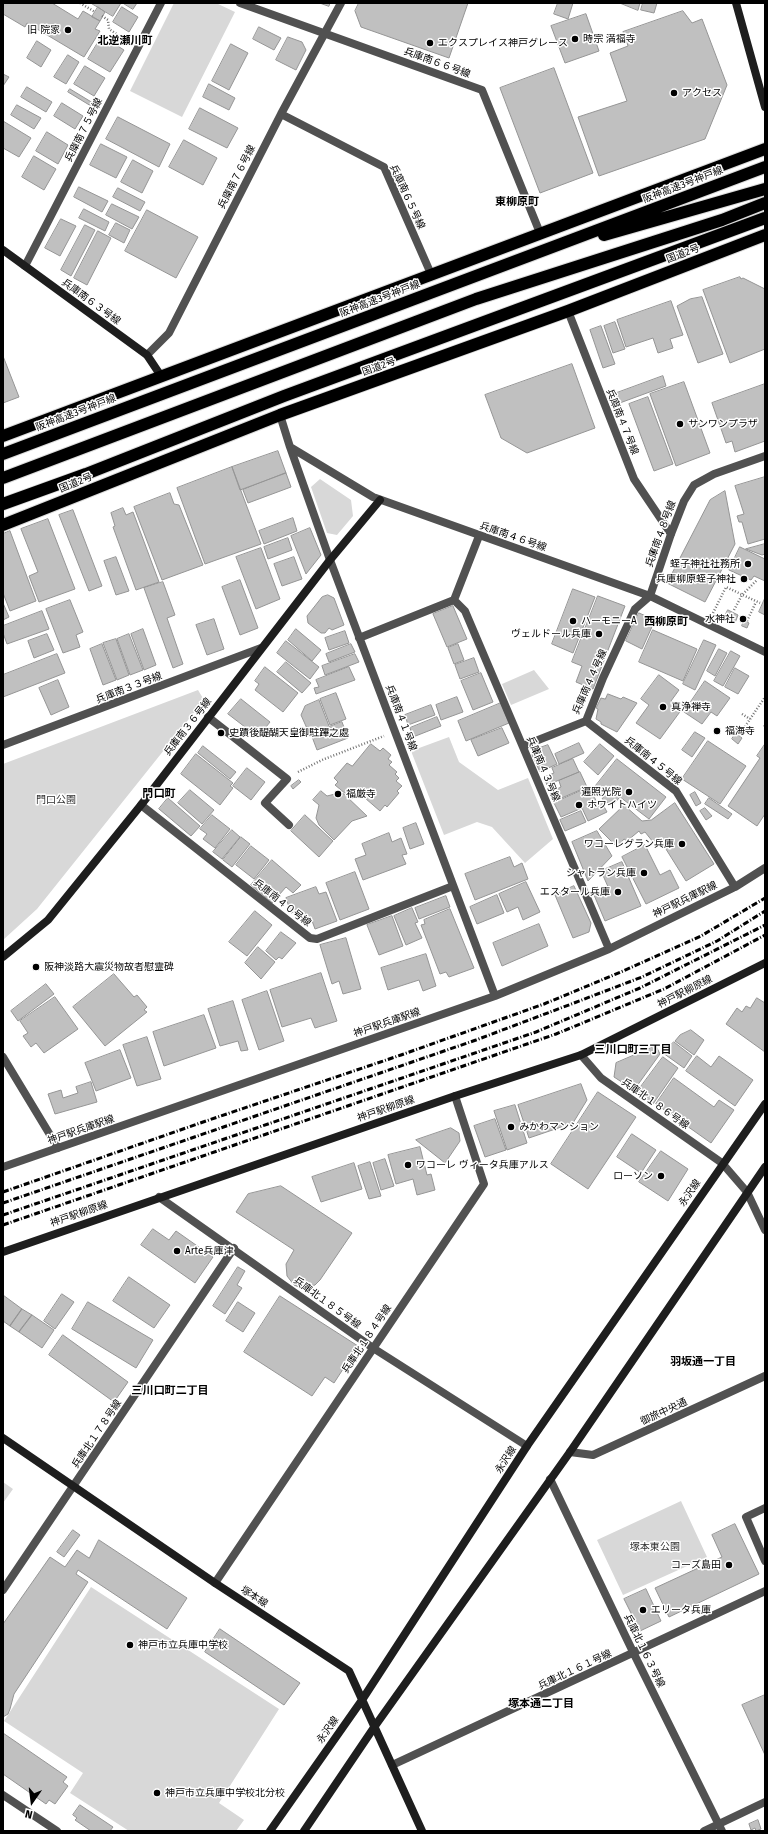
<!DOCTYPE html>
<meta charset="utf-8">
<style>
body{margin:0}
#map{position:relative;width:768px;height:1834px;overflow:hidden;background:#fff;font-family:"Fira Sans",sans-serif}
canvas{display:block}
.frame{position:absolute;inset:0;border:4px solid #000;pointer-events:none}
.north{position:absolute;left:12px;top:1782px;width:40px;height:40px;-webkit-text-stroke:3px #fff;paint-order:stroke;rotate:194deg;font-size:11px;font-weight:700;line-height:16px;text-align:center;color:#000}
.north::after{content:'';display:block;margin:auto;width:14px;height:18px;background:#000;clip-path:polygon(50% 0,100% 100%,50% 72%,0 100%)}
</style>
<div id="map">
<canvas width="768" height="1834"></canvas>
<div class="frame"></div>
<div class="north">N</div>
</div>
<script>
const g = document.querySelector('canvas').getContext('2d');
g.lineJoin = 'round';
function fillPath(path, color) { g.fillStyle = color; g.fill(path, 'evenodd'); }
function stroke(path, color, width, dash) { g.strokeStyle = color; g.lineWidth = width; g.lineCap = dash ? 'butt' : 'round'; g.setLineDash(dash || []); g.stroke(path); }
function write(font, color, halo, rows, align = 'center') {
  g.font = font + ' "Fira Sans","Noto Sans JP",sans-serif'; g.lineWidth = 3; g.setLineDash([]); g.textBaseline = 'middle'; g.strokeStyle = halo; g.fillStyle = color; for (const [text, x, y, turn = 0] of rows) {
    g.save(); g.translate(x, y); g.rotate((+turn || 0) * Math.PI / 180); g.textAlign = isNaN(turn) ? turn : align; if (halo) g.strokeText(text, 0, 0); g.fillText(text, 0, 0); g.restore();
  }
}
const green = new Path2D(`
 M174,3h42l19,9 -53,105 -52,-26z
 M320,479l31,21 2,16 -16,19 -10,-2 -16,-46z
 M534,670l15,19 -38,16 -9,-21z
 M198,690l6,10 -167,209 -34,31v-176z
 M449,737l10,25 39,28 30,-12 25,61 -28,24 -33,-36 -15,-5 -33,13 -33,-84z
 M3,1482l10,7 -10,14z
 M681,1501l26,56 -84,38 -26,-55z
 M91,1587l188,122 -60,94 25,17 -8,11h-107l-59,-38 13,-20 -79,-52z`);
const building = new Path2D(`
 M3,3h49l26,16 5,-8 17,10 -5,8 5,2 -16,26 -57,-34 -2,4 -22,-13z
 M91,3h30l-8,13z
 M123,3h14l-4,6z
 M320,3h10l-1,3z
 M359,3h109l-19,55 -88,-31 -6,-16z
 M558,3h15l-5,16 -14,-5z
 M620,3h20l-2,7z
 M643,3h14l-3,10 -13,-3z
 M98,7l7,5 -5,9 -8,-4z
 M122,7l16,10 -9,15 -16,-10z
 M683,11l9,12 10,-4 25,66 -22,54 -106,37 -21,-59 49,-16 -17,-48 18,-7 -5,-14z
 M586,14l13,37 -34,12 -14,-37z
 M259,27l22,11 -7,12 -21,-11z
 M102,36l22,14 -14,22 -22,-13z
 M288,37l14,5 4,8 -10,20 -20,-10z
 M37,41l14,9 -10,17 -14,-9z
 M231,44l17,9 -19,37 -17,-9z
 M68,55l11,7 -13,22 -12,-7z
 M85,66l20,12 -11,18 -20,-12z
 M554,68l39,105 -53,20 -40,-105z
 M3,74l6,3 -6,9z
 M209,84l26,14 -6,12 -26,-13z
 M27,87l25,15 -6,10 -25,-15z
 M70,89l23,14 -2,3 -23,-14z
 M62,103l21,13 -8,13 -21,-13z
 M17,105l24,13 -7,11 -23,-14z
 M200,108l38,20 -11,20 -38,-19z
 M118,117l52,27 -11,23 -53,-28z
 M3,121l28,17 -12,19 -16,-9z
 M47,132l21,13 -10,19 -22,-13z
 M184,140l33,18 -14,27 -34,-18z
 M101,144l26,13 -11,21 -26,-13z
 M34,156l22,13 -12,21 -22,-13z
 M133,160l20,11 -11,22 -21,-11z
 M79,187l29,14 -6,11 -28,-15z
 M118,188l27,14 -5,9 -27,-14z
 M112,204l27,13 -7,12 -26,-14z
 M84,209l25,13 -4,9 -26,-13z
 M147,210l51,27 -22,41 -51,-27z
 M61,219l15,7 -16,30 -15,-8z
 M116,223l14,7 -6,13 -15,-8z
 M85,225l10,5 -24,46 -10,-6z
 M98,231l13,7 -24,47 -13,-7z
 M740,277l1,2 2,-1 22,11v60l-35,14 -27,-73z
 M702,297l21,57 -25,9 -21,-57 13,-7z
 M671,301l12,34 -13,4 3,9 -15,5 -5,-15 -27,9 -9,-27z
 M615,322l10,27 -12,4 -9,-27z
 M601,326l14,38 -12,4 -13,-38z
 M3,356l16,41 -16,6z
 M572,364l23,64 -68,25 -26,-15 -16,-43z
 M663,376l3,10 -49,18 -3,-10z
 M684,382l26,71 -34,13 -26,-72z
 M765,384v57l-30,11 -3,-11 -6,2 -14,-40z
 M648,397l25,67 -19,7 -25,-67z
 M278,451l8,22 -46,17 -8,-23z
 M232,467l29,77 -56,20 -28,-76z
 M286,473l5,14 -43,16 -5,-13z
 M765,477v62l-17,5 -6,-22h-3l-2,-6 7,-2 -9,-28z
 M725,491l10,53 -30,58 -38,-19 43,-83z
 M170,493l4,11 5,1 24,60 -41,15 -28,-73z
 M123,508l3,7 7,-3 26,70 -23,8 -23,-63 2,-1 -4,-13z
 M73,510l29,76 -13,5 -30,-76z
 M293,518l4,13 -33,13 -5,-13z
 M48,519l27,70 -36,13 -10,-26 9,-4 -17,-43z
 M310,528l11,27 -15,19 -15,-38z
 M10,531l26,70 -26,10 -7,-18v-59z
 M288,538l4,12 -24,9 -4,-12z
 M765,544v10l-3,1 -16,-6z
 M740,547l25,12v22l-11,-5 -3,4 -22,-10z
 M261,548l19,51 -24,10 -20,-52z
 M116,557l13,34 -13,4 -12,-34z
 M294,557l8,22 -20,7 -8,-22z
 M240,580l18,48 -18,7 -18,-48z
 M163,582l12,33 -8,3 16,46 -10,4 -29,-80z
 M573,589l22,8 -22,56 -21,-9z
 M328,595l6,3 10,27 -12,5 -3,-2 -4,5h-4l-13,-10 -1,-7 15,-19z
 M598,596l27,10 -32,83 -17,-7 6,-16 -10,-4z
 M765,598v17l-6,-3z
 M70,600l13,32 -7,3 4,12 -17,6 -17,-44z
 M3,603l6,14 -6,3z
 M453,606l14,33 -20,8 -14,-33z
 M728,610l10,5 -3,8 -11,-5z
 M42,611l7,18 -42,15 -4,-11v-7z
 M639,613l16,7 -13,29 -16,-8z
 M214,619l10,30 -17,6 -11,-30z
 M744,620l5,3 -2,5 -5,-2z
 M143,629l13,36 -12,5 -13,-36z
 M296,629l25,21 -9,11 -24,-21z
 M653,630l44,19 -14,32 -44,-19z
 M345,631l4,12 -20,7 -4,-12z
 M47,634l7,16 -20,8 -6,-17z
 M129,634l14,36 -13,5 -13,-36z
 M116,639l13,36 -12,5 -14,-37z
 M704,640l12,5 -21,45 -12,-6z
 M286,641l33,26 -9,12 -33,-26z
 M102,644l14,36 -13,5 -13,-36z
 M351,644l4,8 -26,10 -3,-8z
 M458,644l6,16 -10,4 -6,-16z
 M719,649l8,4 -12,23 -8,-5z
 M731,651l9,5 -17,30 -9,-5z
 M57,654l8,19 -62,24v-22z
 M355,654l4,8 -34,13 -3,-9z
 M474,658l5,14 -19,7 -5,-14z
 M286,662l25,21 -9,10 -25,-21z
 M265,667l33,26 -15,19 -28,-22 4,-6 -4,-3z
 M349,667l6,13 -39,14 -2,-6 5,-1 -3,-7z
 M735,668l14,8 -11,18 -13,-7z
 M481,673l12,29 -20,8 -12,-29z
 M659,675l20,15 -8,11 11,8 -22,30 -24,-16 13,-18 -8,-6z
 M58,680l11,27 -18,8 -12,-27z
 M705,681l25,17 -13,18 -6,-4 -9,12 -18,-12z
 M336,693l10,26 -16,6 -10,-26z
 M608,694l13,5 2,-2 14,6 -20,29 -16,-8v-2l-5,-3 2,-10 -2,-1 5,-10 4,1z
 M457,697l6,15 -22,8 -5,-15z
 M241,699l29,23 -12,15 -30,-23z
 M319,700l10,26 -20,7 -8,-18 4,-9z
 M501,703l8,20 -43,18 -8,-20z
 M431,705l4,10 -27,10 -3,-10z
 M437,717l4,9 -28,11 -3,-9z
 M342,722l6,16 -31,12 -6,-16z
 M502,728l7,15 -31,13 -7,-16z
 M695,732l10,6 -13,19 -10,-7z
 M736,733l6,5 -4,6 -6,-5z
 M708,741l38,25 -26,38 -38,-25z
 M579,743l5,10 -25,11 -4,-10z
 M371,744l9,7 3,-3 8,7 -3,4 4,3 -3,3 8,7 -2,2 4,4 -3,3 6,5 -5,5 2,2 -12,14 -2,-2 -5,6 -22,-19 -6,7 -17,-14 3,-3 -4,-4 13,-15 5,3z
 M600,744l14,12 -16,19 -14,-13z
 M765,744v70l-8,12 -29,-20 32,-48 -3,-2z
 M548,745l9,19 -17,8 -8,-17 2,-5z
 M203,746l33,26 -6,7 -32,-26z
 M196,754l37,29 -3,3 3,2 -13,17 -39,-31z
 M573,759l6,13 -32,13 -3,-8 10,-4 -2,-5z
 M617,759l49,38 -17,22 -29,-22 -8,9 -10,-7 2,-3 -10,-8z
 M247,768l18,14 -14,18 -18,-14z
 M580,772l7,15 -30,13 -4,-9 8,-4 -2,-6z
 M299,780l2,2 -8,7 -2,-3z
 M590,787l7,16 4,-2 6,11 -19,9 -6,-13 -21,9 -7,-14z
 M190,790l24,20 -12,14 -24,-21z
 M321,791l6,5 12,-3 5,1 23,22 -15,5 -18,19 -15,-15 -3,-7 3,-13 -6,-5z
 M695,792l6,11 -5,3 -6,-11z
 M168,798l32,28 -9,10 -32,-27z
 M709,798l23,16 -4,5 -23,-15z
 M675,803l39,61 -28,17 -27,-43 -6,4 -8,-10 -4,2 -2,-3 -12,10 -3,-2 -7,8 -18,-18 25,-24 18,16 9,-1z
 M705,808l7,8 -6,4 -6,-9z
 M581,811l5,11 -21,9 -5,-11z
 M212,815l18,14 -15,19 -12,-9 4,-5 -7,-5z
 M305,815l28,26 -14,16 -28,-26z
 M416,823l8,21 -14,5 -7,-21z
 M232,830l8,7 -18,22 -9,-7z
 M597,831l15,25 -24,25 -16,-39z
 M389,833l3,9 9,-4 6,16 -5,1 4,9 -43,16 -8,-21 11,-4 -4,-11z
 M241,837l9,7 -18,23 -9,-7z
 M645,845l15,30 10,-5 9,18 -33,16 -24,-47z
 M251,846l18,14 -15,19 -18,-14z
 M510,857l4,10 8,-4 6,16 -53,21 -10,-26z
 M272,860l29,25 -8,8 -7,-6 -14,16 -21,-18z
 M622,862l19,44 -36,15 -11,-26 15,-6 -8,-18z
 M355,872l14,37 -29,11 -14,-37z
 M526,882l14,30 -17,8 -5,-13 -11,5 -8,-18z
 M574,886l17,37 -2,9 -16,6 -18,-43z
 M316,887l3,7 7,-2 11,29 -22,8 -4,-11 -7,3 -4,-11 -9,3 -5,-15z
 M497,895l7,18 -27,11 -7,-17z
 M446,896l4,11 -31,12 -4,-11z
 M412,908l6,14 -3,1 7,15 -16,7 -12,-29z
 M450,909l24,59 -25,9 -3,-5 -6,2 -19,-49 4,-1 -1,-4z
 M255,911l17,14 -25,31 -18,-14z
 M392,916l11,30 -24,9 -12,-30z
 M539,924l9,22 -46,20 -9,-23z
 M281,932l15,11 -14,16 -3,-2 -3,3 -10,-9z
 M346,938l15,51 -18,5 -4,-13 -7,3 -12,-39z
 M258,947l17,15 -14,17 -16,-16z
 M426,954l10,32 -13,5 -4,-11 -31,10 -7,-22z
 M321,973l16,48 -22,7 -4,-10 -29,9 -12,-37z
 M114,974l20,23 3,-2 10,12 -3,3 3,2 -42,34 -32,-39z
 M46,984l8,10 -36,27 -7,-10z
 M267,991l17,50 -25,9 -17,-50z
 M55,997l23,32 -34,24 -8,-10 -5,4 -8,-11 5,-3 -8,-12z
 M757,998l8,5v49l-39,-28 11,-16 5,4 4,-6 4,2z
 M233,1001l15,49 -7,1 -3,-10 -18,5 -12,-37z
 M204,1015l12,33 -52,18 -11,-34z
 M691,1030l13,10 -10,15 -19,-14 5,-6z
 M147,1037l14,42 -24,7 -14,-41z
 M674,1042l18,14 -8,12 -21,-15z
 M656,1046l4,8 -26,36 -20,-13 2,-14z
 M120,1050l11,28 -35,13 -11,-28z
 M697,1056l14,11 8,-11 34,24 -18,26 -49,-35z
 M663,1057l15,11 -25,36 -16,-12z
 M674,1078l40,29 5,-7 15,10 -23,33 -55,-39z
 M91,1082l6,20 -42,12 -7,-20 13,-4 2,8 15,-5 -2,-6z
 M581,1084l6,16 -14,23 -44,15 -11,-33z
 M598,1092l38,25 -48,72 -37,-25z
 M515,1105l12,38 -20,7 -13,-39z
 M495,1119l11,31 -21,7 -11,-31z
 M451,1128l8,5 1,8 -15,22 -29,-23z
 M632,1134l24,16 -15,23 -24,-16z
 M420,1147l7,28 4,-1 4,16 -18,5 -4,-16 -17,5 -8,-29z
 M661,1151l27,18 -20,32 -29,-19z
 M385,1159l9,27 -13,4 -8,-27z
 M370,1162l11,34 -12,3 -11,-33z
 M354,1163l8,26 -41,13 -9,-25z
 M281,1186l71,47 -32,47 -5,5 -7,2 -7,1 -7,-3 -7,-9 -1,-12 8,-14 -58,-38 12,-18z
 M153,1229l16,11 7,-9 37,26 -18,26 -54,-38z
 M238,1267l7,4 -8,14 5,3 -17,26 -12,-8z
 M129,1277l41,28 -16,23 -41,-27z
 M62,1294l12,8 -19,27 -11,-8z
 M3,1295l19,14 -12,17 -7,-5z
 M280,1296l78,50 -24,37 -9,-6 -13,19 -68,-44z
 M88,1302l65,38 -17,28 -64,-39z
 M238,1302l17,11 -12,19 -17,-11z
 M22,1309l10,6 -13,17 -9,-6z
 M32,1315l22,15 -12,18 -23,-16z
 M63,1335l65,47 -14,20 -65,-47z
 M735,1524l24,50 -90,43 -14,-29 67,-31 -10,-22z
 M73,1530l7,5 -16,22 -7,-5z
 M99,1540l88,58 -20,31 -89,-59 -2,4 12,8 -74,112 -4,15 -2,5 -5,3v-93l47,-67 15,10 12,-17 12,8z
 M646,1589l15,32 -21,10 -16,-32z
 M220,1629l80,54 -16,22 -79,-53z
 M765,1695v60l-23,-50z
 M3,1733l64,44 -4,5 5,4 -13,18 -6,-4 -3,4 -43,-30z
 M80,1805l33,22 -3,4h-19l-16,-11 2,-2 -4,-3z
 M758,1820l3,9 -5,2 -1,-3 -4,2 -2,-6z`);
const path = new Path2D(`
 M80,3l15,9
 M102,16l6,4 1,9 18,12
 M734,610l8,-15 15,-15
 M713,613l13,-26 34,16
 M747,621l9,-19
 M742,714l8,5
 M764,725l1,1
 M740,734l25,-37
 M298,772l24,-12 62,-24`);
const street = new Path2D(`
 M240,3l242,87 58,143
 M281,114l103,53 47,107
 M25,266l136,-263
 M568,311l66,168 37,55
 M147,355l22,-22 112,-219 60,-111
 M280,415l10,32 83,50 277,99 115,56
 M290,447l40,113 165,436
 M454,600l11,11 144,338
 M359,638l95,-38 25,-64
 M208,717l79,62 -22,24 24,22
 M586,721l90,70 59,96
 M3,745l258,-97
 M523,746l63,-25 17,-43 32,-69 15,-13 21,-62 13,-33 10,-16 20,-11 51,-18
 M141,805l169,133 7,1 136,-53
 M581,1055l20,23 121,85 25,29 18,38
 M3,1057l55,91
 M3,1167l492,-171 114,-47 126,-62 30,-19
 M159,1197l214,151 154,98
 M570,1452l23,3 172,-79
 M550,1479l84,175 88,177
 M765,1508l-19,9 19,44
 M215,1583l269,-399 -29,-88
 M3,1590l231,-342
 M392,1765l373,-174
 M3,1795l54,36
 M704,1831l61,-29`);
const secondary = new Path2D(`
 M736,3l29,104
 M3,250l144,105 14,21
 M3,957l45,-37 93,-115 189,-245 50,-60
 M3,1252l452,-156 126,-41 184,-92
 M3,1438l212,145 134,88 73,160
 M270,1831l92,-131 165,-254 238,-342
 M304,1831l71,-105 195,-274 195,-285`);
const highway = new Path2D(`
 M604,235l161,-46
 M3,436l762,-287
 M3,454l762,-287
 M3,478l473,-179 246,-79 43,-17
 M3,504l83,-30 198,-78 481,-178
 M3,525l277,-110 288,-104 197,-76`);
const rail = new Path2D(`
 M3,1192l203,-71 195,-66 143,-51 77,-32 80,-36 64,-38
 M3,1203l473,-163 98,-37 68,-26 75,-36 48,-30
 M3,1215l533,-183 104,-44 125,-63
 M3,1225l553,-191 108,-45 101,-54`);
const markers = [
 [68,30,4,"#000"],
 [575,39,4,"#000"],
 [430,43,4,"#000"],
 [674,93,4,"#000"],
 [680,424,4,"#000"],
 [748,564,4,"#000"],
 [744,579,4,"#000"],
 [743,619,4,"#000"],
 [573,621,4,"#000"],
 [599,634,4,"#000"],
 [663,707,4,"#000"],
 [717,731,4,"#000"],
 [221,733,4,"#000"],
 [629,792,4,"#000"],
 [338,794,4,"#000"],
 [579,805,4,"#000"],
 [682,844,4,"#000"],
 [644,873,4,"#000"],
 [618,892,4,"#000"],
 [36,967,4,"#000"],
 [511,1127,4,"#000"],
 [408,1165,4,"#000"],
 [661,1176,4,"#000"],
 [177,1251,4,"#000"],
 [729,1565,4,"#000"],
 [643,1610,4,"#000"],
 [130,1645,4,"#000"],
 [157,1793,4,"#000"]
];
const poiNames = [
 ["旧 院家",60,30,"right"],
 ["時宗 満福寺",583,39],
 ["エクスプレイス神戸グレース",438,43],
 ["アクセス",682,93],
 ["サンワンプラザ",688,424],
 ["蛭子神社社務所",740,564,"right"],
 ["兵庫柳原蛭子神社",736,579,"right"],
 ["水神社",735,619,"right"],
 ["ハーモニーA",581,621],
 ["ヴェルドール兵庫",591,634,"right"],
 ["真浄禅寺",671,707],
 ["福海寺",725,731],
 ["史蹟後醍醐天皇御駐蹕之處",229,733],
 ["遍照光院",621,792,"right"],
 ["福厳寺",346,794],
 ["ホワイトハイツ",587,805],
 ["ワコーレグラン兵庫",674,844,"right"],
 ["シャトラン兵庫",636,873,"right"],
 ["エスタール兵庫",610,892,"right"],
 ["阪神淡路大震災物故者慰霊碑",44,967],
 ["みかわマンション",519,1127],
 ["ワコーレ ヴィータ兵庫アルス",416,1165],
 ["ローソン",653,1176,"right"],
 ["Arte兵庫津",185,1251],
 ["コーズ島田",721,1565,"right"],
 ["エリータ兵庫",651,1610],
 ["神戸市立兵庫中学校",138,1645],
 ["神戸市立兵庫中学校北分校",165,1793]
];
const streetNames = [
 ["兵庫南６６号線",437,63,20],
 ["兵庫南７５号線",84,130,-63],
 ["兵庫南７６号線",237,177,-63],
 ["阪神高速3号神戸線",683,185,-21],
 ["兵庫南６５号線",407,197,65],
 ["国道2号",683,254,-21],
 ["阪神高速3号神戸線",380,299,-21],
 ["兵庫南６３号線",91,302,36],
 ["国道2号",379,367,-20],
 ["阪神高速3号神戸線",76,413,-21],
 ["兵庫南４７号線",622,422,68],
 ["国道2号",76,483,-22],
 ["兵庫南４８号線",661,534,-70],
 ["兵庫南４６号線",513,537,19],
 ["兵庫南４４号線",590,682,-66],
 ["兵庫南３３号線",129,688,-21],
 ["兵庫南４１号線",401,718,69],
 ["兵庫南３６号線",188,727,-52],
 ["兵庫南４５号線",653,761,39],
 ["兵庫南４３号線",543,769,67],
 ["神戸駅兵庫駅線",685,900,-26],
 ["兵庫南４０号線",282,903,38],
 ["神戸駅柳原線",685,992,-27],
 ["神戸駅兵庫駅線",387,1023,-19],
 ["兵庫北１８６号線",655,1104,35],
 ["神戸駅柳原線",386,1109,-19],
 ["神戸駅兵庫駅線",81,1130,-19],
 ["永沢線",690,1193,-55],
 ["神戸駅柳原線",79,1214,-19],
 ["兵庫北１８５号線",327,1303,36],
 ["兵庫北１８４号線",367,1339,-56],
 ["御旅中央通",664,1412,-25],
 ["兵庫北１７８号線",97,1434,-56],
 ["永沢線",506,1460,-57],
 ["塚本線",254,1597,33],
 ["兵庫北１６３号線",644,1651,64],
 ["兵庫北１６１号線",575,1670,-25],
 ["永沢線",328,1730,-55]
];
const parkNames = [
 ["門口公園",56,800],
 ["塚本東公園",655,1547]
];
const neighbourhoodNames = [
 ["北逆瀬川町",125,41],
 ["東柳原町",517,202],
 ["西柳原町",666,622],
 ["門口町",159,794],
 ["三川口町三丁目",633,1050],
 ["羽坂通一丁目",703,1362],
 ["三川口町二丁目",170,1391],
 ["塚本通二丁目",541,1704]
];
fillPath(green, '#d8d8d8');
fillPath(building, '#c0c0c0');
stroke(building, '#959595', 1);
stroke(highway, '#dbdbdb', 14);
stroke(path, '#737373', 2.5, [1, 2]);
stroke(street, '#515151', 8);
stroke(secondary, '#1e1e1e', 8);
stroke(highway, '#000', 12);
stroke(rail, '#000', 3, [6, 2, 1, 2]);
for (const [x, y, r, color] of markers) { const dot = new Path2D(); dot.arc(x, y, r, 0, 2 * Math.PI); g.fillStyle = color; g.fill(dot); stroke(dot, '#fff', 1.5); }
write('10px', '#000', '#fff', poiNames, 'left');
write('10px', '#000', '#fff', streetNames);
write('10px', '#2f2f2f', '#fff', parkNames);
write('bold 11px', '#000', '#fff', neighbourhoodNames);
</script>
